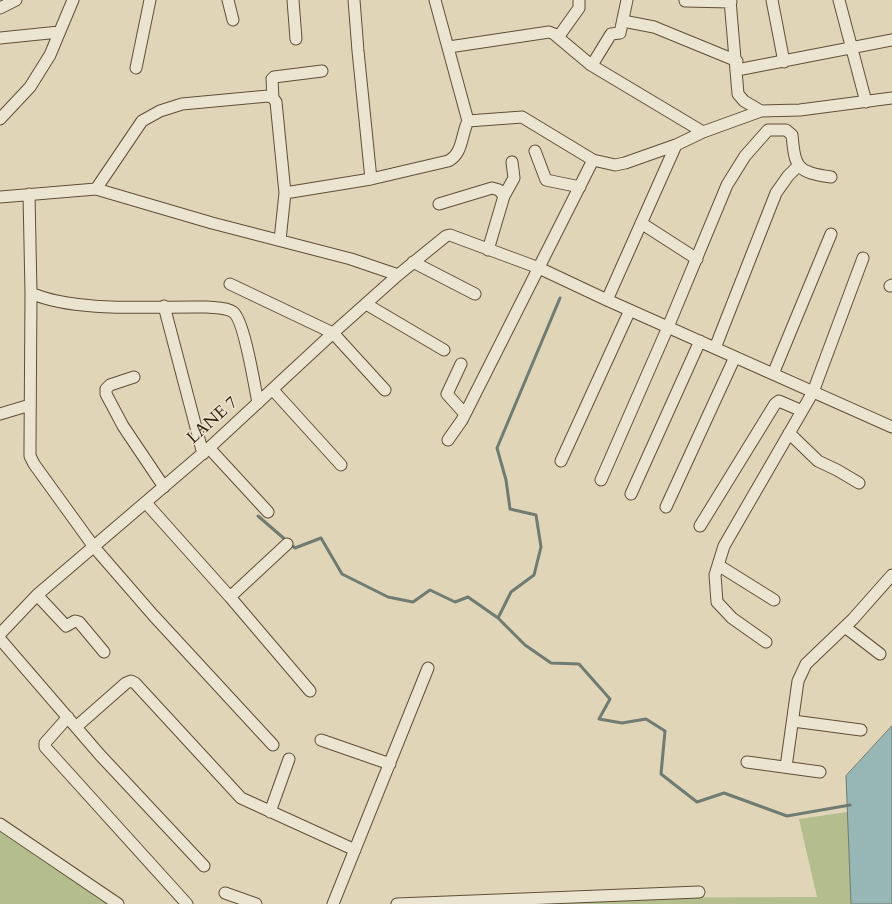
<!DOCTYPE html>
<style>
body{margin:0}
canvas{display:block;background:#e0d5b7}
</style>
<canvas width="892" height="904"></canvas>
<script>
const g = document.querySelector('canvas').getContext('2d');
g.lineJoin = 'round';
function fillPath(path, color) { g.fillStyle = color; g.fill(path, 'evenodd'); }
function stroke(path, color, width, dash) { g.strokeStyle = color; g.lineWidth = width; g.lineCap = dash ? 'butt' : 'round'; g.setLineDash(dash || []); g.stroke(path); }
function write(font, color, halo, rows, align = 'center') {
  g.font = font + ' Cardo,serif'; g.lineWidth = 3; g.setLineDash([]); g.textBaseline = 'middle'; g.strokeStyle = halo; g.fillStyle = color; for (const [text, x, y, turn = 0] of rows) {
    g.save(); g.translate(x, y); g.rotate((+turn || 0) * Math.PI / 180); g.textAlign = isNaN(turn) ? turn : align; if (halo) g.strokeText(text, 0, 0); g.fillText(text, 0, 0); g.restore();
  }
}
const green = new Path2D(`
 M854,811l15,93h-302l4,-6 246,-1 -18,-78z
 M0,829l114,75h-114z`);
const water = new Path2D(`
 M892,726v178h-41l-5,-128z`);
const stream = new Path2D(`
 M560,298l-63,150 9,32 4,29 26,6 5,32 -7,28 -23,17 -13,26 27,27 26,18 28,1 31,35 -11,20 23,4 24,-4 19,12 -4,43 36,28 27,-9 63,23 63,-11
 M258,516l37,32 26,-10 21,36 46,23 25,5 17,-12 25,12 13,-5 30,21`);
const minor = new Path2D(`
 M228,0l5,20
 M293,0l3,39
 M354,0l4,51 13,128
 M435,0l33,121
 M730,0l8,94 6,7 17,10
 M772,0l12,62
 M839,0l27,102
 M685,1l46,1
 M0,8l16,-8
 M623,21l31,6 83,34
 M559,36l20,-28v-8
 M0,38l59,-6
 M449,47l100,-15 5,2 37,31 112,67
 M592,65l19,-31 9,-1 7,-33
 M136,68l14,-68
 M737,70l155,-30
 M273,98l-1,-19 2,-2 48,-6
 M0,119l30,-32 20,-32 23,-55
 M535,151l11,29 34,7
 M593,160l22,5 10,-2 51,-18 27,-13 58,-21 39,-1 92,-12
 M96,189l46,-68 18,-10 22,-7 86,-8 5,2 3,4 9,91 -5,47
 M285,193l86,-14 77,-18c15,-7 13,-26 20,-40l54,-4 71,43 -131,260 -14,20
 M29,194l2,99 -1,154v9l4,8 60,83 59,68 120,130
 M0,197l96,-8 116,34 139,36 47,16
 M439,204l53,-16 7,2 5,6
 M641,223l56,36
 M488,250l16,-54 10,-18 -2,-16
 M413,262l62,32
 M230,284l103,49 52,57
 M890,286l2,-1
 M31,293c44,20 126,13 176,14 8,1 19,0 26,5 11,7 22,76 25,91
 M607,300l69,-155
 M366,304l78,46
 M164,306l39,148
 M715,348l61,-155 12,-17 10,-10
 M461,364l-14,30 18,20
 M773,374l58,-140
 M134,377l-24,8 -4,4v5l17,32 41,61
 M273,390l68,75
 M0,414l30,-9
 M789,433l29,28 19,9 22,13
 M209,448l59,64
 M561,461l69,-151
 M601,480l67,-153 59,-142 18,-29 23,-26h18l6,5c3,33 5,37 39,42
 M631,494l69,-153
 M146,503l84,94 80,94
 M666,507l69,-150
 M700,526l75,-122 4,-3 23,10
 M718,565l56,35
 M37,595l29,31 9,-5 4,1 25,30
 M230,597l57,-53
 M845,627l35,27
 M0,634l37,-39 172,-147 124,-115 65,-58 48,-39 4,-1 89,33 68,32 285,127
 M0,639l100,116 104,111
 M766,642l-34,-24 -15,-16 -2,-27 9,-29 89,-154 50,-134
 M68,717l-23,26v4l142,157
 M793,721l68,9
 M76,727l50,-44 5,-2 4,2 106,115 114,52
 M321,740l69,24
 M747,762l73,10
 M786,767l12,-86 8,-17 47,-45 39,-44
 M270,812l19,-53
 M0,824l118,80
 M225,893l31,11
 M333,904l95,-236
 M397,904l302,-12`);
const streetNames = [
 ["LANE 7",213,421,-42]
];
fillPath(green, '#b3bd8e');
fillPath(water, '#96b7b6');
stroke(water, '#707b72', 1);
stroke(stream, '#707b72', 3);
stroke(minor, '#604f37', 13);
stroke(minor, '#ebe4d0', 11);
write('17px', '#36220c', '#ebe4d0', streetNames);
</script>
